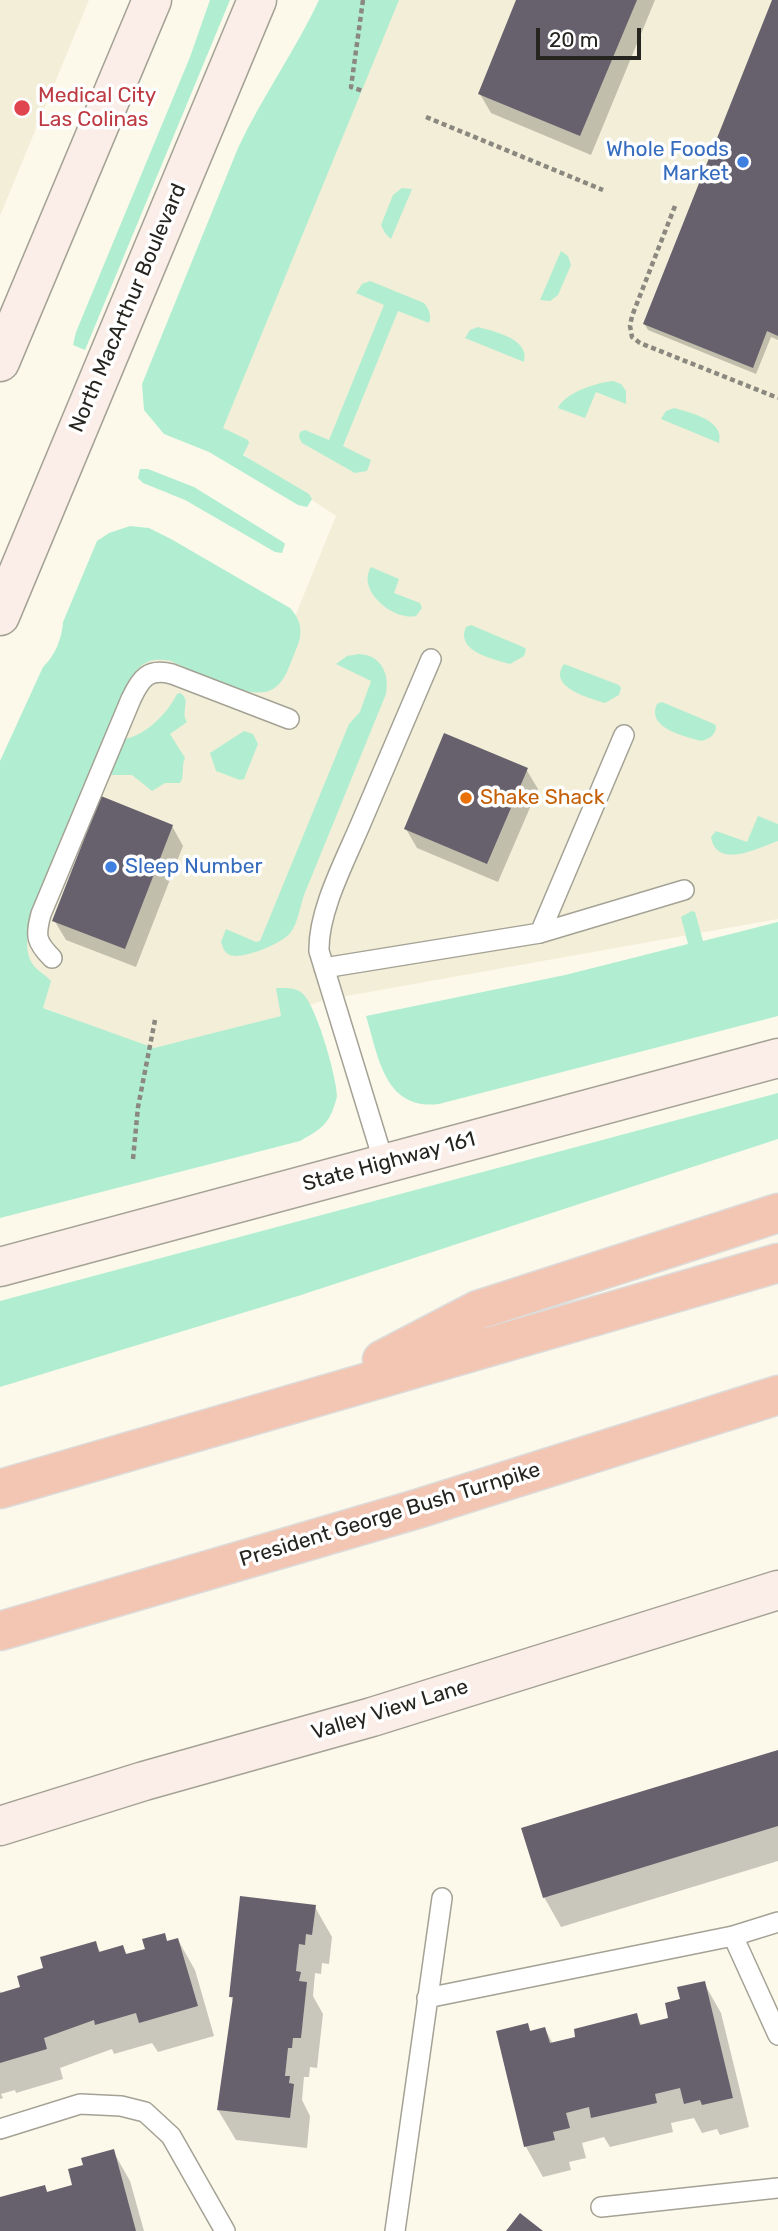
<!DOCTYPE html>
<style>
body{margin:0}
#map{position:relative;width:778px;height:2231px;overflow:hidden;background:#fcf9eb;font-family:Rubik,sans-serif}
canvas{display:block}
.scale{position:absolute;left:536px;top:28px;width:105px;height:32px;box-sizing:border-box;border:4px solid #25241f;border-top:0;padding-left:9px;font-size:21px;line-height:24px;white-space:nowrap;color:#25241f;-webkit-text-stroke:5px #fff;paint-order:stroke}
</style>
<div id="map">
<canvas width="778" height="2231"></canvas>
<div class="scale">20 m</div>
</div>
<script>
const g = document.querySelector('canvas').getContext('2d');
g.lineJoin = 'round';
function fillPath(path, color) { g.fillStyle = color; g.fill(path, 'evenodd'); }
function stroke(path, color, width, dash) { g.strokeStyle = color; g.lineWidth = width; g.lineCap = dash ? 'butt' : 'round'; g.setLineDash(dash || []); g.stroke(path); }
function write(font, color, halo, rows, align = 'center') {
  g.font = font + ' Rubik,sans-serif'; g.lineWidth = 7; g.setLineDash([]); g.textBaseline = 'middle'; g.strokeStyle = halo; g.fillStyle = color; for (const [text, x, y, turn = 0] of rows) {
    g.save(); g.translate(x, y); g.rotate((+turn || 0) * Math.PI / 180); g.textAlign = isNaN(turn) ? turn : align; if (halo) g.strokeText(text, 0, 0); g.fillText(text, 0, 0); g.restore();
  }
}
const built = new Path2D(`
 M0,0h89l-89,216z
 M389,0h389v919l-454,81 -156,57 -161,-64 131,-345 130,35 68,-167 -123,-82z`);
const green = new Path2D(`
 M210,0h20l-145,350 -12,-5 3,-13 114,-275z
 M319,0h80l-176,428 25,12 1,3 -6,12 66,39 3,5 -5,8 -9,-2 -89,-53 -45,-18 -20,-24 -2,-26 96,-236c24,-51 57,-97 81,-148z
 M402,188l10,1 -21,50 -6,-6 -4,-8 12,-30z
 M561,251l7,5 3,9 -13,30 -8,6 -10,-1z
 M370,281l54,22c5,6 8,13 5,20l-31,-12 -55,135 28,14 -4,11 -12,2 -53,-30 -3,-6 1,-5 5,-2 24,10 55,-135 -28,-12 6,-9z
 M478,327c18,5 52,12 46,35l-59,-24 5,-8z
 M613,381l8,3 5,7v13l-30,-12 -11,26 -27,-10c8,-16 38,-25 55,-27z
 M674,408c17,5 51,12 45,35l-58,-24 5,-8z
 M140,469h8l46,18 89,55 2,2 -3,9 -7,-1 -90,-52 -42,-17 -5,-5z
 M130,526l19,2 22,11 119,69c13,14 13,27 5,44 -5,12 -10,30 -22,37 -23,14 -78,-18 -102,-28 -26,-5 -33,5 -46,27l-95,234c-3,15 -6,31 4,44 5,6 12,9 17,15l-8,27 111,40 127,-32 -5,-28c9,0 19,-1 26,5 14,11 35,85 35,103 -1,5 -3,11 -5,16 -6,15 -18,21 -32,29l-300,77v-457l43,-94c12,-11 19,-29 20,-45l34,-81 12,-8z
 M371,567l28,12 -5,14 26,10 2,5 -6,8c-22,5 -60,-25 -45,-49z
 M471,625l52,22 3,2 -2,7 -14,8c-17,-5 -55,-13 -44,-37z
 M359,654c22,1 31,20 27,40l-82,201c-4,12 -6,27 -13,37 -7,11 -49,28 -61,23 -6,-2 -7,-8 -9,-13l5,-13 30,13 4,-1 89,-217 11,-12 11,-31 -35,-17 11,-8z
 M564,664l55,21 2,3 -2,7 -14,8c-16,-5 -58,-16 -41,-39z
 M180,693c12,7 0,18 7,29l-17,12 15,24c-4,8 0,18 -5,25h-15l-13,8 -20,-16h-23l16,-36c21,-4 42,-25 52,-45z
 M662,702l52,22 2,2c0,9 -7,13 -15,15 -17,-5 -55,-13 -44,-37z
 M244,731l9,3 5,10 -14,35 -4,1 -24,-9 -6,-18z
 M758,816l20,8v17c-21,7 -61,29 -67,-4l5,-6 31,11z
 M692,911l3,1 8,29 75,-19v94l-339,88c-55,7 -61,-49 -73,-88l199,-41 123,-31 -7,-27z
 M778,1093v46l-480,157 -298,91v-86z`);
const shadow = new Path2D(`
 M518,0h137l-64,155 -100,-42 -11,-19z
 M774,0h4v340l-7,-3 -15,37 -108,-44 -4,-7z
 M526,769l12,20 -40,93 -81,-34 -11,-19z
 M172,826l11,20 -47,121 -70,-27 -12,-20z
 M778,1752v109l-217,66 -17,-30z
 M315,1907l17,30 -3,27 -7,-1 -1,11 -6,-1 -2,23 10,18 -6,54 -7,-1 -1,10h-5l-2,23 8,16 -3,32 -71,-8 -18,-30 16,-108 -4,-6z
 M164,1935l4,8 10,-3 17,30 19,66 -56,16 -6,-9 -38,11 -2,-5 -52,19 3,11 -47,14 -1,-3 -14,4 2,4 -3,1v-108l2,3 21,-6 23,-19 49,-26 6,10 21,-6 5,8 20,-5z
 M704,1983l17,30 28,114 -29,8 -3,-6 -15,4 -8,-15 -23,5 2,9 -63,15 -6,-10 -22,6 4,15 -17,4 2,8 -28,7 -17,-30 -28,-115 29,-7 5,8 13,-4 8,15 25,-6 58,-23 6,11 29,-7 11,-19z
 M113,2151l17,30 14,50h-144v-32l45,-12 3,6 26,-7 11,-19z`);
const building = new Path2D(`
 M516,0h121l-57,136 -102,-42z
 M772,0h6v336l-11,-5 -14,37 -110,-44z
 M444,733l84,35 -41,96 -83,-35z
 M101,796l72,29 -48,124 -73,-28z
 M778,1750v76l-235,72 -22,-70z
 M240,1896l76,9 -4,30 -6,-1 -1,11 -6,-1 -3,27 5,1 -2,9 8,1 -6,56h-8l-1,10h-4l-3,28h5l-1,7 5,1 -4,34 -73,-8 16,-113h-4z
 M165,1933l2,8 11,-3 20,68 -59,17 -3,-10 -41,12 -1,-5 -50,18 3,11 -47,14v-70l20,-6 -3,-11 26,-8 -3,-11 56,-16 3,11 24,-7 3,9 19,-5 -3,-10z
 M705,1981l28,117 -31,7 -2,-5 -16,4 -4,-16 -25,6 2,9 -66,15 -2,-11 -23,6 4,15 -17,4 2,8 -31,7 -28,-116 32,-8 2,8 15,-4 5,16 25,-6 -1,-8 63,-16 3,12 28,-7 -3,-15 15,-4 -3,-12z
 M114,2149l22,82h-136v-34l45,-12 2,7 25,-7 -4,-16 15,-4 -2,-7z
 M520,2213l23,18h-37z`);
const path = new Path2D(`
 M363,0l-12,87 12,4
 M426,117l177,73
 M675,206l-43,110 -2,10 2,11 8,6 138,55
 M133,1159l5,-52 17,-87`);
const lane = new Path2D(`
 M540,933l84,-198
 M52,958c-16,-16 -17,-22 -11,-44l90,-215c10,-21 17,-31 41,-25l117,45
 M324,968l216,-35 144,-43
 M384,1163l-65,-212c-1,-40 26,-90 42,-128 23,-55 47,-109 70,-164
 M733,1936l45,99
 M427,1998l306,-62 45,-14
 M0,2129l80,-25 41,2 24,6 26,24 54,95
 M601,2207l177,-19
 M395,2231l47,-333`);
const secondary = new Path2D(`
 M0,362l152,-362
 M0,616l257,-616
 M0,1267l778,-209
 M0,1826l144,-45 228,-64 406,-127`);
const highway = new Path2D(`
 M382,1360l96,-50 300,-97
 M0,1489l778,-226
 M0,1631l417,-122 361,-114`);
const markers = [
 [22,108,9,"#e0444e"],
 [743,162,7,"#3f7fe0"],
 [466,798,7,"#e8710a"],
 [111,867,7,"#3f7fe0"]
];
const healthNames = [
 ["Medical City",38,96],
 ["Las Colinas",38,120]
];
const shopNames = [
 ["Whole Foods",729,150],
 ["Market",729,174],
 ["Sleep Number",125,867,"left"]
];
const streetNames = [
 ["North MacArthur Boulevard",128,308,-67],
 ["State Highway 161",389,1162,-15],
 ["President George Bush Turnpike",390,1515,-17],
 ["Valley View Lane",390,1710,-17]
];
const foodNames = [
 ["Shake Shack",480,798]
];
fillPath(built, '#f2eed8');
fillPath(green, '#b1eed1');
fillPath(shadow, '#0003');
fillPath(building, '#66616c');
stroke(lane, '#a4a295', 22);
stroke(secondary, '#a4a295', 41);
stroke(highway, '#dcdcdb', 41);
stroke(path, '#8a887f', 4.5, [5, 3.5]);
stroke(lane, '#fff', 19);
stroke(secondary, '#fbeee8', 38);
stroke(highway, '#f3c5b3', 38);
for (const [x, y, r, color] of markers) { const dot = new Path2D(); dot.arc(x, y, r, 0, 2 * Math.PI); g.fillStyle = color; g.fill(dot); stroke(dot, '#fff', 2.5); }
write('21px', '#be3a42', '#fff', healthNames, 'left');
write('21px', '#366cbe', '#fff', shopNames, 'right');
write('21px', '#25241f', '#fff', streetNames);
write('21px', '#c56008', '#fff', foodNames, 'left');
</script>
